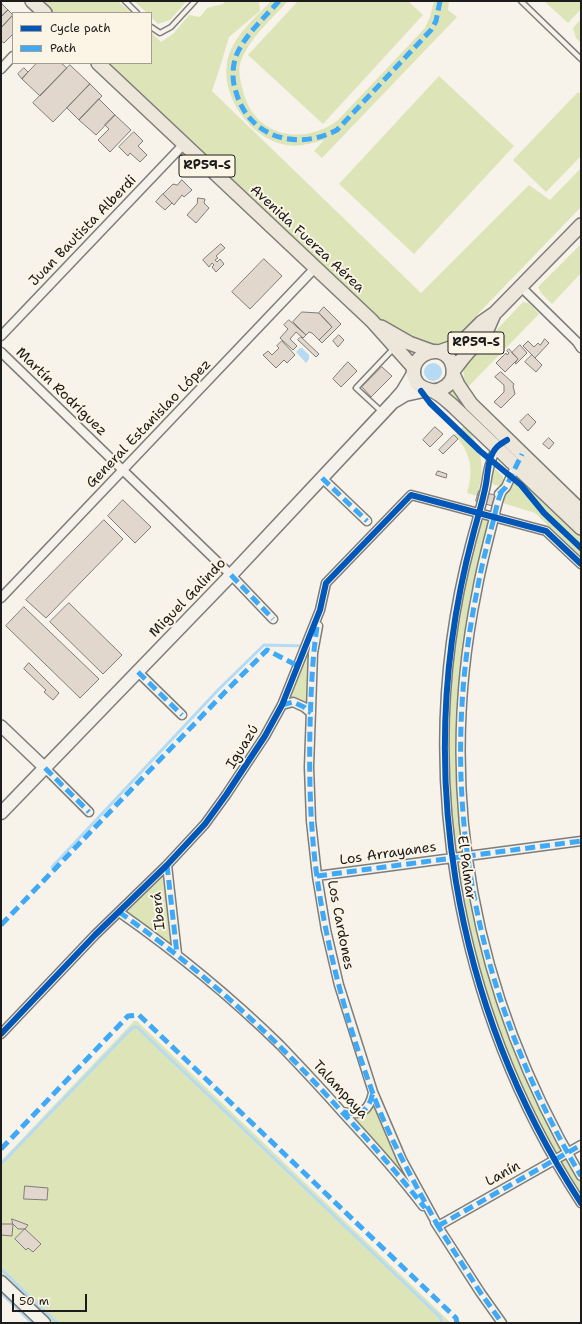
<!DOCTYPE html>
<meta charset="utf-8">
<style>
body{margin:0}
#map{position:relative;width:582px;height:1324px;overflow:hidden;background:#f7f3ea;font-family:"Shantell Sans",sans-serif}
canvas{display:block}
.frame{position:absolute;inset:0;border:2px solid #1c1c1c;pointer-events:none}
.legend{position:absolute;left:12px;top:12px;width:140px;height:52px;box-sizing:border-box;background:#fcf5e5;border:1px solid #a29e95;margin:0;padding:5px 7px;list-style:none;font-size:12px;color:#1c1c1c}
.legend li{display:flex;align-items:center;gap:8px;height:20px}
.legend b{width:20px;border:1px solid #a29e95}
.scale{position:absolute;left:12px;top:1294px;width:75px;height:18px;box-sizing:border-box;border:2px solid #1c1c1c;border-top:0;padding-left:5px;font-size:12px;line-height:14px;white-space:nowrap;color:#1c1c1c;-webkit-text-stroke:3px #fcf5e5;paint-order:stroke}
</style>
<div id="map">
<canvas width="582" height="1324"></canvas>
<div class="frame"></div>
<ul class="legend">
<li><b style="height:5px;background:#0057b8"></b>Cycle path</li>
<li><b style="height:5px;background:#3fa9f5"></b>Path</li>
</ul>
<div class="scale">50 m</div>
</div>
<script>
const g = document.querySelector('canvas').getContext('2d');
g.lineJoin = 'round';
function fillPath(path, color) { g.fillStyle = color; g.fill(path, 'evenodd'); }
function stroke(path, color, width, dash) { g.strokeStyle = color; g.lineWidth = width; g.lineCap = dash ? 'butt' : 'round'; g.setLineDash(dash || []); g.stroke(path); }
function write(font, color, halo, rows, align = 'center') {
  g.font = font + ' "Shantell Sans",sans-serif'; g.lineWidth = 4; g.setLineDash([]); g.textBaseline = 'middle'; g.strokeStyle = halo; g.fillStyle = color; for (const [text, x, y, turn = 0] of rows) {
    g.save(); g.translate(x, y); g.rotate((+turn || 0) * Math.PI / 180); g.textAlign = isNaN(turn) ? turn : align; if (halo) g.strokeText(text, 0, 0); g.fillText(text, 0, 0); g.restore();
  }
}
const green = new Path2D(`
 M40,1h78l13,12h-79z
 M134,1h53l-17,19 -12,4 -7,-7v-4h-4z
 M225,1h34l1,10 -31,26 -9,30 -8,24 209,202 108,-108 21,15 31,-32v39l-106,110 5,6 -31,23 -23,1 -46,-27 -275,-257h46v-31l10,10 12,-8 16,-19 11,2 7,-9 16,-4z
 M271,1h17c-17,19 -40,38 -48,63 -2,8 1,19 3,27 11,45 59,56 95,29l87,-92 5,-11 4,-16h15l-1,9 9,7 -135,141 -8,-7 10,-11c-15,4 -28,8 -42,4 -33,-8 -61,-48 -55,-82 5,-25 27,-43 44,-61z
 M298,1h110l15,14 -100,109 -75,-69z
 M544,1h37v8l-13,14z
 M581,19v24l-5,-5 -3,-10z
 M439,76l75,70 -100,108 -75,-70z
 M578,92l3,3v61l-35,36 -33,-32z
 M581,244v29l-29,31 -11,-11 -3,-6z
 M523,302l6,1 10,11 -72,74c-5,-9 -4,-17 -1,-26z
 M458,385l123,126v46l-46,-44 -35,-11 16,-37 -78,-74z
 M464,426c20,21 21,43 13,70l-10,-3c7,-21 4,-42 -13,-58z
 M494,468l9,8 1,7 -2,3 -8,-1 -3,-4v-10z
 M479,513l16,4 -29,144 -3,147 21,137 27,86 70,145v27l-68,-124 -44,-130 -23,-140 3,-149z
 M320,610l-9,103 -7,-6 -22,-2z
 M167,865l10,89 -58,-42z
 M134,1021h3l314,302h-407l-43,-41v-121z
 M373,1092l65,134 -95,-114 21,-1z`);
const water = new Path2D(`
 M300,348h2l7,7v4l-3,4 -10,-11z
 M424 372a9 9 0 1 1 18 0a9 9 0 1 1-18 0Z`);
const stream = new Path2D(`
 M52,867l167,-178 45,-44 41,1
 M1,1164l129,-134 4,-3h3l303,290 2,6
 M1,1269l56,54
 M1,1293l31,30`);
const building = new Path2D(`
 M1,3l7,7 -7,7z
 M8,10l5,5 -12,13v-11z
 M13,15v19l-9,9 -3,-2v-13z
 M37,63h24l6,5 -27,28 -18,-17z
 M70,65l20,19 -37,38 -20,-19z
 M24,68l4,4 -6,7 -4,-5z
 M90,84l12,12 -23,24 -12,-12z
 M99,99l16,16 -19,20 -17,-15z
 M115,115l16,15 -21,22 -12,-12 11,-11 -4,-4z
 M134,132l9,9 -5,5 9,9 -7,7 -10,-9 -2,3 -9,-9z
 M182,180l10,10 -8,7 -2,-2 -8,10 -11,-11 10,-10 4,1z
 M163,194l9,9 -7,7 -9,-8z
 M198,198l7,1 -1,4 5,5 -13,15 -9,-8 10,-11z
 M221,244l4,4 -9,8 2,2 -3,2 2,2 3,-3 4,5 -8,8 -4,-5 2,-2 -2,-2 -3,4 -6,-7z
 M264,259l18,17 -32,33 -18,-17z
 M324,307l17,17 -19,19 -3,-3 13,-13 -13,-14z
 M302,312l17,1 13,14 -13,13 -7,-7 -3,-1 -3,3 -13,-13z
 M289,320l17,15 -3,3 -7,-6 -6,7 7,7 -4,4 -13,-12 8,-9 -4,-4z
 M339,335l5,5 -6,7 -5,-6z
 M301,337l18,17 -3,3 -18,-17z
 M545,339l4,4 -14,15 -12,-12 5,-5 6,6 4,-4 2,2z
 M282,341l13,14 -8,8 -3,-3 -8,8 -13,-13 5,-4 4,4 7,-7 -2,-2z
 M520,345l7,8 -11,11 -1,-1 3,-4 -6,-6z
 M509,349l9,10 -13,13 -9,-9 10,-10 1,2 2,-2 -2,-2z
 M532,355l10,10 -6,7 -11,-10z
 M348,362l9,9 -16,16 -8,-8z
 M382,367l10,9 -21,21 -9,-10z
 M501,372l13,12 -1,2 2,8 -14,14 -7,-6 10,-10v-7l-9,-8z
 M528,414l8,8 -8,9 -8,-9z
 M435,427l8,7 -13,13 -7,-7z
 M454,435l4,4 -15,15 -4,-4z
 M549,438l5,5 -5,6 -6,-5z
 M438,471l9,3 -1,4 -10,-3z
 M479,491l7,2 -3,10 -7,-2z
 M486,493l9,2 -3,11 -9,-3z
 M123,500l28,27 -16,16 -27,-27z
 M104,520l19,19 -77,79 -20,-18z
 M69,603l53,52 -19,19 -53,-52z
 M24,607l75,72 -19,19 -74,-72z
 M29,663l30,30 -6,7 -9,-8 2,-2 -22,-21z
 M25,1186l23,2 -1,12 -23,-1z
 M12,1219l16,6 -3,4h-7l-5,-5z
 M1,1224h12l-1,12 -11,-1z
 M25,1229l16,15 -8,8 -5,-4 -2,2 -11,-11z`);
const service = new Path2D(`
 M125,1l12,12
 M521,1l60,58
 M151,27l9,6 11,-6 24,-26
 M382,412l-26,-24 37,-39`);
const minor = new Path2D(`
 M1,69l12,-13
 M521,287l56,55 4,6
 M1,336l183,-192
 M1,352l230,223 42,44
 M499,446l-2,1c-7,13 -9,24 -11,38 -4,19 -10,38 -15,57 -60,224 -16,468 110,661
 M322,478l45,43
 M502,491c-5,10 -6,20 -9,31 -6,23 -12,46 -16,69 -42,205 -2,406 104,585
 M499,494l7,-7 11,-24
 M1,598l314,-330
 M318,626l-5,27 -4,114 2,54 6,55 9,54 13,55 34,107 29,68 36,66
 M138,672l44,43
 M282,705l11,-3 11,5 7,6
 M45,768l44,44
 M167,865l10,89
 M317,876l264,-35
 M119,912c57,40 111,84 161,133 21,22 42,44 62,67 28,30 56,61 81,94
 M1,1034l94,-99 72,-70 38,-41 21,-29 39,-59 17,-31 38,-95 6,-27 85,-88 135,36 35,33
 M343,1112c18,4 26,-1 30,-19
 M435,1222l45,70 22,31
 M438,1226l143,-81`);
const tertiary = new Path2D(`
 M1,726l44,42`);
const secondary = new Path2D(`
 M395,401l10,-6 23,-5
 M1,813l230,-238 163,-174 8,-9 12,-20
 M1,1282l43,41`);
const primary = new Path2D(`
 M32,1l13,12
 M98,63l274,258 42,47
 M381,327l28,16 22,8
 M439,352l20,-7 23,-23 13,-9 86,-88
 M453,371l10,-13 24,-28 7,-16
 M453,374l5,11 13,19 110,107
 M433,391c9,-1 17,-5 20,-15 1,-5 0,-10 -2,-15 -14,-23 -49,0 -34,22 5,6 10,6 16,8 7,3 14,10 20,15l128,122`);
const quiet = new Path2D(`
 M279,1c-14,16 -35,35 -43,55 -4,12 -4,25 0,36 13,46 61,59 101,38l94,-100 5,-9 4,-20
 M322,478l45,43
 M502,491c-5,10 -6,20 -9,31 -6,23 -12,46 -16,69 -42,205 -2,406 104,585
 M499,494l7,-7 16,-33
 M231,575l42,44
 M317,627c-5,33 -6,67 -7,100 -1,50 0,100 7,150 10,73 30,145 55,214 17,47 42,91 66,135
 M138,672l44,43
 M282,705l11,-3 11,5 7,6
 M45,768l44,44
 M167,865l10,89
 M317,876l264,-35
 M119,912c84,59 154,123 223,200 29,31 57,63 83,96
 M1,925l225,-234 41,-41 31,16
 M343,1112c18,4 26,-1 30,-20
 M1,1149l127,-133 11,-1 317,303 1,5
 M436,1223l44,69 22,31
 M438,1226l143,-81`);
const cycleway = new Path2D(`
 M421,391l9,12 50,48 41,34 23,28 37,35
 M507,440c-3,2 -7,4 -10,7 -9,9 -9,25 -11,37 -3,17 -9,35 -13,51 -61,229 -21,470 108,668
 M1,1034l94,-99 72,-70 38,-41 21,-29 39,-59 17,-31 38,-95 6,-27 85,-88 135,36 35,33`);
const shields = [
 [207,166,56],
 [476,343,56]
];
const shieldNames = [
 ["RP59-S",207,166],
 ["RP59-S",476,343]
];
const streetNames = [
 ["Juan Bautista Alberdi",83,231,-46],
 ["Avenida Fuerza Aérea",307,239,43],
 ["Martín Rodríguez",61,392,44],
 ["General Estanislao López",149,424,-46],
 ["Miguel Galindo",188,598,-46],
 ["Iguazú",243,747,-58],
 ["Los Arrayanes",388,854,-8],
 ["El Palmar",466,868,82],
 ["Iberá",159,911,-96],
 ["Los Cardones",340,925,79],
 ["Talampaya",340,1090,47],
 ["Lanín",503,1174,-29]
];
fillPath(green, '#dde5b8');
fillPath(water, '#b5dbf4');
stroke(stream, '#b5dbf4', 3);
fillPath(building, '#e2d7cc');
stroke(building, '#7f7d79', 1);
stroke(service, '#7f7d79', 7);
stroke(minor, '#7f7d79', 11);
stroke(tertiary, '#7f7d79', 14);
stroke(secondary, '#7f7d79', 15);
stroke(primary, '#7f7d79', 16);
stroke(service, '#f5f2ec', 4);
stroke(minor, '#f5f2ec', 8);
stroke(tertiary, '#f5f2ec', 11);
stroke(secondary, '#f5f2ec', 12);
stroke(primary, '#ede6da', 13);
stroke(quiet, '#3fa9f5', 5, [10, 5]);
stroke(cycleway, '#0057b8', 6);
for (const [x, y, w] of shields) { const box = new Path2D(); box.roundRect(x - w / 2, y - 11, w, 22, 3); g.fillStyle = '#fcf5e5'; g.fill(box); stroke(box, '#1c1c1c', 1); }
write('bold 13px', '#1c1c1c', null, shieldNames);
write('14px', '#1c1c1c', '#fcf5e5', streetNames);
</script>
